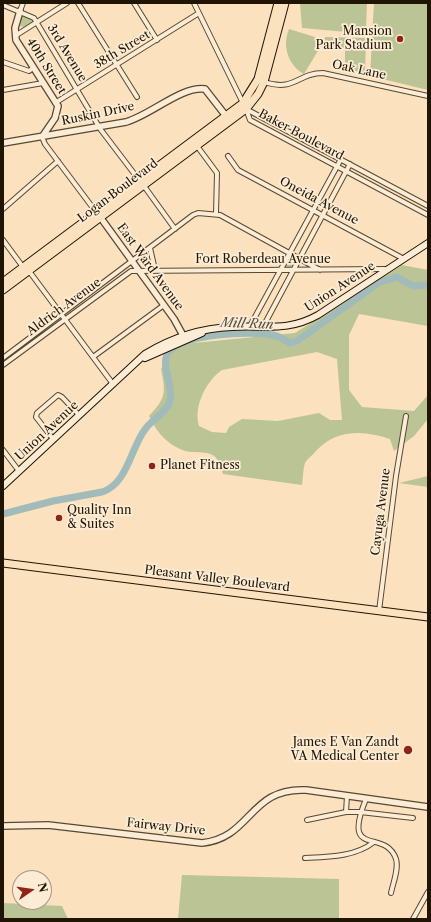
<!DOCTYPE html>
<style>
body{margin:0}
#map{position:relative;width:431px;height:922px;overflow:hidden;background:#fbe1be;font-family:"Libre Caslon Text",serif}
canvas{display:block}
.frame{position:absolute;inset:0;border:4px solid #201504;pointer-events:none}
.north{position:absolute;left:12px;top:870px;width:40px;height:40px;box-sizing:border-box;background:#fcecd5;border:1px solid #a49681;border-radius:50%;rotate:77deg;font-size:11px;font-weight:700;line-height:16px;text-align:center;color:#201504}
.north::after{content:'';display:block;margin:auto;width:14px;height:18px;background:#8f2418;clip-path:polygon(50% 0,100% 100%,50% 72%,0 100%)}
</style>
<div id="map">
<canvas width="431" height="922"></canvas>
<div class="frame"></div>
<div class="north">N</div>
</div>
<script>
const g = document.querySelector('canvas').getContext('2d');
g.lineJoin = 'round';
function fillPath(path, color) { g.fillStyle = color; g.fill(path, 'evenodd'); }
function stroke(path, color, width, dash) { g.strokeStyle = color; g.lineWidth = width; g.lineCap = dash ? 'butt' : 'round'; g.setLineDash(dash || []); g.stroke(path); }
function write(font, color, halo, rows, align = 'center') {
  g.font = font + ' "Libre Caslon Text",serif'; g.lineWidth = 3.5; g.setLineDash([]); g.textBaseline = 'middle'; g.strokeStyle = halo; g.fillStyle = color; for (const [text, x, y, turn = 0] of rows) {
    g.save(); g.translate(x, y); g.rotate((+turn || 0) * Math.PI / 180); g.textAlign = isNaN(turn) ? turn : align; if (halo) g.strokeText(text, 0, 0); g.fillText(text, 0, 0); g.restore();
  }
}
const green = new Path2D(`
 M300,3h67l-1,26 -8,4 -56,-5z
 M374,3h54v87l-58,-14z
 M22,15l12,5 -1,2 -9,5 -4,-1z
 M289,29l26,8 7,7 -18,30c-16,-9 -22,-28 -15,-45z
 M325,37l41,1 -1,35 -20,-1v-24h-21z
 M291,256l6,3 -4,8 -8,1z
 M402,265l26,5v56l-69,-12 -10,21v55l13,17 52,4 14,-16v24l-14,17 -20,15 -4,-12c-26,-9 -54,-10 -74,12 -3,4 -9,8 -11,12 -2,6 -2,15 -3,22l-79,-11c-7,-33 -25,-15 -45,-26 -14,-7 -22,-18 -29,-32 17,-18 17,-23 12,-47 11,-13 7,-16 23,-25l111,-11zM317,352l20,7 5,61h-12l-11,-7 -41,8 -36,-2 -13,8 -3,6 -14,-1 -13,-6c-6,-19 7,-45 23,-56z
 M428,476v11l-29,-4z
 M182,875l157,4v40h-161z
 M3,903l59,3 6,13h-65z`);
const river = new Path2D(`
 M3,514l50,-13 49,-9c26,-8 29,-46 44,-64 7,-9 21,-16 24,-27 4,-14 -10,-37 -2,-48 14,-20 83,-22 105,-18 6,1 12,5 17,8l7,-2 83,-59 17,-5 16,9 15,-1`);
const minor = new Path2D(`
 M78,3l59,94
 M134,3l23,37
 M194,3l49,100
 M3,5l31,13 67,112 38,50
 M20,11l3,-8
 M15,36l52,-33
 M3,62l26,9 4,-3
 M264,82c32,10 33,-9 59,-9l105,23
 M3,90l40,-7
 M55,103l144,-90
 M246,109l4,11 178,95
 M246,109l182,97
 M42,137l3,7 51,68
 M197,146l20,27 -1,41
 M228,156l10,14 166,89
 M144,186l31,43
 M3,209l55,-48
 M3,240l20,27
 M150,248l5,22
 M29,271l84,113
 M250,326l91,-167
 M263,327l87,-163
 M93,357l71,-52
 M3,358l190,-143 5,-2 22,2 100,55
 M3,365l128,-94 255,-2
 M53,439l-17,-22 1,-4 21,-18 4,2 17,18
 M3,450l16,21
 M379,611l17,-135 10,-60
 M366,799c-25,61 19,28 30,60 3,10 -3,24 -5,34
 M346,812l1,-16
 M307,820l39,-8h14l53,6
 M305,858c23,-1 50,-1 69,-16
 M413,919l15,-27`);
const tertiary = new Path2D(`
 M20,11l-5,17 1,12 42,66 -3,12 -13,19
 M3,143l123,-21c25,-7 55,-36 79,-33l21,27
 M98,214l76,105 11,20
 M3,826l45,-1 154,18c50,-5 47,-56 104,-53l122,17`);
const secondary = new Path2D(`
 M145,358l57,-25
 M3,486l142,-132c28,-17 55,-26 87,-27 32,-2 56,5 86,-12l110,-72`);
const primary = new Path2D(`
 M3,282l240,-179 15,-24 20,-76
 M3,290l243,-181 12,-15 6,-12 21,-79
 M3,563l425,54`);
const markers = [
 [400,39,4,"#8f2418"],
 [152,466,4,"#8f2418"],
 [59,518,4,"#8f2418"],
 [408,750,5,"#8f2418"]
];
const poiNames = [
 ["Mansion",392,32],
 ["Park Stadium",392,46],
 ["Planet Fitness",160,466,"left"],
 ["Quality Inn",67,511,"left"],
 ["& Suites",67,525,"left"],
 ["James E Van Zandt",399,743],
 ["VA Medical Center",399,757]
];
const streetNames = [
 ["38th Street",122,50,-31],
 ["3rd Avenue",67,53,59],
 ["40th Street",46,66,58],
 ["Oak Lane",359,70,12],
 ["Ruskin Drive",98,114,-12],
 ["Baker Boulevard",301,135,28],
 ["Logan Boulevard",118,191,-37],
 ["Oneida Avenue",319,201,28],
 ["Fort Roberdeau Avenue",263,260],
 ["East Ward Avenue",150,267,54],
 ["Union Avenue",340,287,-33],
 ["Aldrich Avenue",64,307,-36],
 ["Union Avenue",47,431,-43],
 ["Cayuga Avenue",381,512,-83],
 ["Pleasant Valley Boulevard",217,579,7],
 ["Fairway Drive",166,827,6]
];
const waterNames = [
 ["Mill Run",247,324,2]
];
fillPath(green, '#bac495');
stroke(river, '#a1bbba', 7);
stroke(minor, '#574832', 6);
stroke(tertiary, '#574832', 8);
stroke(secondary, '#201504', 8);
stroke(primary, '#201504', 9);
stroke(minor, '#fcecd5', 4);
stroke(tertiary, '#fcecd5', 5.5);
stroke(secondary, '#fcecd5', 6);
stroke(primary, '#fbe1be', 7);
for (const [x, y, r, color] of markers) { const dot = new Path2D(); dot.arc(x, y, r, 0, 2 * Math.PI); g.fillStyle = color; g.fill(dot); stroke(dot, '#fcecd5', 1.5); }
write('12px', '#201504', '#fcecd5', poiNames, 'right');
write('12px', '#201504', '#fcecd5', streetNames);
write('italic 13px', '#4d4f44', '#fcecd5', waterNames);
</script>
